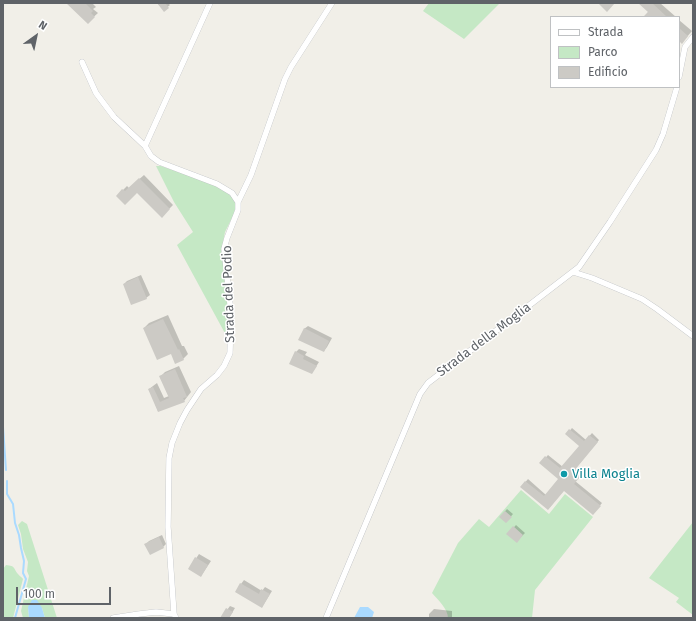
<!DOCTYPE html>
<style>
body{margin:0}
#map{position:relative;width:696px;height:621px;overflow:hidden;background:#f1efe8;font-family:"Fira Sans",sans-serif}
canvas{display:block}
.frame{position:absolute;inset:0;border:4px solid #5f6368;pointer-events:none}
.legend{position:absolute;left:550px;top:16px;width:130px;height:72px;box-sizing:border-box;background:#fff;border:1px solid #bfc1c3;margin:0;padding:5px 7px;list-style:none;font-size:12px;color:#5f6368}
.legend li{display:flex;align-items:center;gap:8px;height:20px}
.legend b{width:20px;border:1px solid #bfc1c3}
.north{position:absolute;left:16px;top:16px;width:40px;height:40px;-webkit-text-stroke:3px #fff;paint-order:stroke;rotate:33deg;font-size:11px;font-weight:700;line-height:16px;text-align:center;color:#5f6368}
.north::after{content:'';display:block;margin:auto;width:14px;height:18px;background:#5f6368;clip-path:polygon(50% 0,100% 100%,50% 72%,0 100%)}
.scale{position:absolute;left:16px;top:587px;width:95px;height:18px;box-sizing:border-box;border:2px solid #5f6368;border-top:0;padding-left:5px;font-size:12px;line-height:14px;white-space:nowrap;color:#5f6368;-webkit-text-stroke:3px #fff;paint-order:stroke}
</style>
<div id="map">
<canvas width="696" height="621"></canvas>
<div class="frame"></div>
<ul class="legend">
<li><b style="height:5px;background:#fff"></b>Strada</li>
<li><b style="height:11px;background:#c5e8c5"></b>Parco</li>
<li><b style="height:11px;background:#cccac5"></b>Edificio</li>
</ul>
<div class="north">N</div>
<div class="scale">100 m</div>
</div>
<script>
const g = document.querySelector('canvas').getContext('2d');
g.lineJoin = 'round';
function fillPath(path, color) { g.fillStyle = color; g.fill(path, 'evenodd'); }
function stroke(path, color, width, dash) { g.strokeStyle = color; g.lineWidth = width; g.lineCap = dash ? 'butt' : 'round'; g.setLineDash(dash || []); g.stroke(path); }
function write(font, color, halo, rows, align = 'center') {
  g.font = font + ' "Fira Sans",sans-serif'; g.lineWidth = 3; g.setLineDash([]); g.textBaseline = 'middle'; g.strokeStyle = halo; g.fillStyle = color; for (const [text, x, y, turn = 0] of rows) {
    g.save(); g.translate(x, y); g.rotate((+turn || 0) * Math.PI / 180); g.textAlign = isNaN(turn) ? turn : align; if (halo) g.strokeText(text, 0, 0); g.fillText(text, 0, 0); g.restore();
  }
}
const green = new Path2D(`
 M429,3h71l-36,36 -41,-28z
 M156,166h5l43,15 21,9 10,9 1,6 -2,9 -9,18 -3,16 8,65v23l-3,1 -50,-92 16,-13 -19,-30z
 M521,490l28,24 16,-20 28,23 -58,73 -3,28h-84c0,-9 -10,-18 -16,-25l26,-50 21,-24 10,8z
 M22,521l5,3 30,94h-12l-3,-10 -14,-1 1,11h-6l-2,-7 8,-35 -2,-5 1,-9 -5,-13 -2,-15 -3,-9z
 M693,522v93l-17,-13 3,-4 -30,-20z
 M6,565c10,1 7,3 12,9 1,2 4,3 5,5l-10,39h-10v-49z`);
const water = new Path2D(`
 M32,600h5l5,8 3,10h-16l-1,-11z
 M360,607h8l6,5 -2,6h-18z`);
const shadow = new Path2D(`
 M68,3h24l4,4 -3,2 5,4 -10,9z
 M157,3h11l2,2 -6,5z
 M640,3h20l16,14h-32l5,-6z
 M679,20l13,11 -6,7 -7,2z
 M144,175l29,30 -11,11 -25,-24 -20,4 10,-10 2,2z
 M141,275l9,20 -4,3 -22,-14 3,-3z
 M168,315l14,31h2l4,8 -5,5 -12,-6 -27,-25 5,-5z
 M308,326l24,12 -5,9 -3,4 -20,-22z
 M299,349l8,3 -2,3 14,7 -7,11 -16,-21z
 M179,366l12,26 -7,9 -26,10 -9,-22 8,-6 7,15 5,-2 -8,-20 4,-4z
 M572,428l14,12 6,-7 7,7 -24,29 6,5 -6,7 27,22 -9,11 -29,-24 -14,17 -28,-21 6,-7 18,16 14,-16 -19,-16 7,-8 15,12 18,-21 -14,-12z
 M507,509l6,5 -7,8 -6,-5z
 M516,525l9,8 -8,8 -9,-7z
 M162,535l4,9 -3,3 -17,-3 3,-3z
 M199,554l12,7 -10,15 -12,-7z
 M244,580l18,11 3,-4 7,4 -10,16 -21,-23z
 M230,606l5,2 -6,10h-8z
 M434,609l18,2v7h-23v-4z`);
const stream = new Path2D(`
 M3,427l3,43
 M7,481v13l6,10 2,19 4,12 2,13 3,13 -1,12 3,6 -11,39`);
const building = new Path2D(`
 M66,3h19l8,8 -2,2 4,4 -7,7z
 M157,3h8l4,5 -5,4z
 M598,3h17l-8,9z
 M638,3h14l15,14h-24l5,-5z
 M679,28l9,8 -6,8 -3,-3z
 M139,178l31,31 -8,9 -25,-25 -12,12 -9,-9 6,-7 3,2z
 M138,277l9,22 -16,6 -8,-21z
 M163,319l15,31 1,-1 5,11 -9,4 -4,-10 -14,6 -14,-32z
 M304,328l25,13 -5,11 -26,-12z
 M295,351l9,5 -1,3 14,7 -5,8 -23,-10z
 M175,369l12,28 -4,1 2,4 -27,10 -10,-23 5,-2 7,15 9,-4 -10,-22z
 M569,429l15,12 5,-6 9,7 -24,29 6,6 -6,7 27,22 -8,9 -29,-24 -16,19 -28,-23 5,-6 19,15 14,-17 -19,-16 6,-7 15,12 19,-22 -14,-12z
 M505,511l7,6 -6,6 -7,-6z
 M513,526l10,9 -6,8 -11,-9z
 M159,537l5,11 -14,7 -6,-11z
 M195,557l13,8 -7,12 -13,-8z
 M240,583l19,11 2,-5 9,5 -8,14 -27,-16z
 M226,608l7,4 -4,6h-9z`);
const street = new Path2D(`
 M82,62l14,31 18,24 31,29
 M679,77l6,-30 8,-10
 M238,202l13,-27 34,-96 6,-12 41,-64
 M573,272l19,6 50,21 15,10 36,27
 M113,618l26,-4 17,-2 18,2
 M176,618l-2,-4 -6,-87 1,-69 3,-15 8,-20 7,-13 14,-21 16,-14 7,-9 6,-13 1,-40 -7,-64 3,-11 11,-28v-8l-6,-9 -15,-9 -58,-22 -8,-6 -6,-10 65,-143
 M326,618l94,-224 8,-11 151,-116 31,-45 46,-72 7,-16 14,-47`);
const markers = [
 [564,474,4,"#0f9aa8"]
];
const streetNames = [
 ["Strada del Podio",229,294,-92],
 ["Strada della Moglia",484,340,-37]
];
const cultureNames = [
 ["Villa Moglia",572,474]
];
fillPath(green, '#c5e8c5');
fillPath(water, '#aadaff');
fillPath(shadow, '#0003');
stroke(stream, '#aadaff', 2);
fillPath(building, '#cccac5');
stroke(street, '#b5b8bc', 6);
stroke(street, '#fff', 5.5);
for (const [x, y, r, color] of markers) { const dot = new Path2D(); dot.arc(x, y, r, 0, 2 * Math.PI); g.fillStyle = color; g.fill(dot); stroke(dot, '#fff', 1.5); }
write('13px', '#5f6368', '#fff', streetNames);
write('13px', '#0d838f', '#fff', cultureNames, 'left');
</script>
